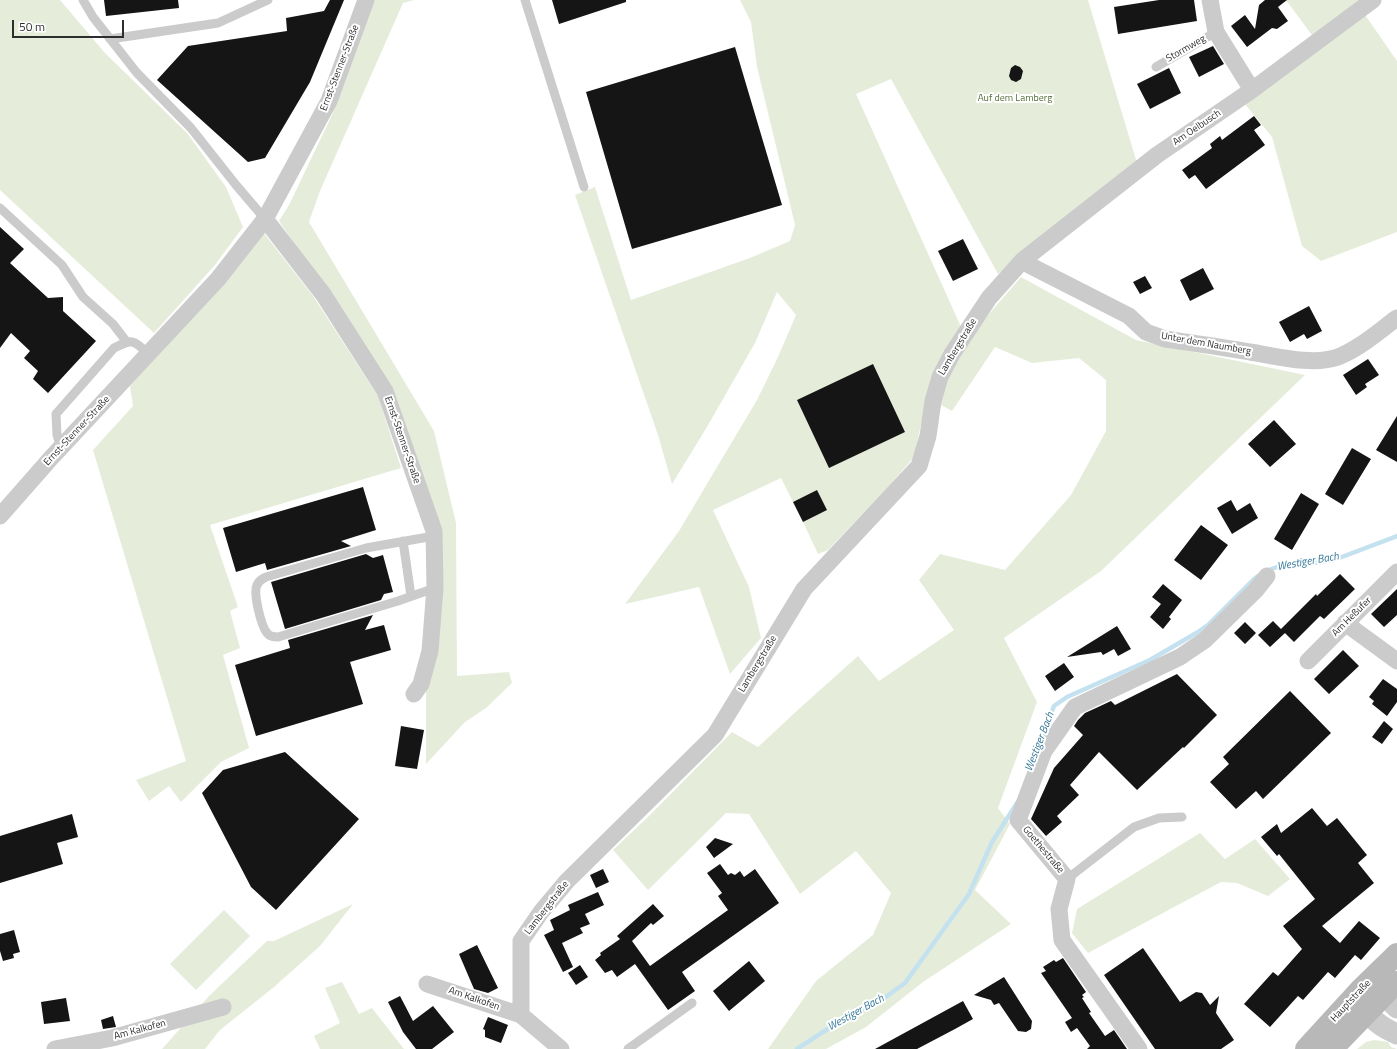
<!DOCTYPE html>
<meta charset="utf-8">
<style>
body{margin:0}
#map{position:relative;width:1397px;height:1049px;overflow:hidden;background:#fff;font-family:"Titillium Web",sans-serif}
canvas{display:block}
.scale{position:absolute;left:12px;top:20px;width:112px;height:18px;box-sizing:border-box;border:2px solid #2e2e2e;border-top:0;padding-left:5px;font-size:12px;line-height:14px;white-space:nowrap;color:#2e2e2e;-webkit-text-stroke:3px #fff;paint-order:stroke}
</style>
<div id="map">
<canvas width="1397" height="1049"></canvas>
<div class="scale">50 m</div>
</div>
<script>
const g = document.querySelector('canvas').getContext('2d');
g.lineJoin = 'round';
function fillPath(path, color) { g.fillStyle = color; g.fill(path, 'evenodd'); }
function stroke(path, color, width, dash) { g.strokeStyle = color; g.lineWidth = width; g.lineCap = dash ? 'butt' : 'round'; g.setLineDash(dash || []); g.stroke(path); }
function write(font, color, halo, rows, align = 'center') {
  g.font = font + ' "Titillium Web",sans-serif'; g.lineWidth = 4; g.setLineDash([]); g.textBaseline = 'middle'; g.strokeStyle = halo; g.fillStyle = color; for (const [text, x, y, turn = 0] of rows) {
    g.save(); g.translate(x, y); g.rotate((+turn || 0) * Math.PI / 180); g.textAlign = isNaN(turn) ? turn : align; if (halo) g.strokeText(text, 0, 0); g.fillText(text, 0, 0); g.restore();
  }
}
const green = new Path2D(`
 M0,0h60l45,53 82,80 39,54 17,40 -28,38 -61,68 -154,-143z
 M373,0h41l-11,3 -83,188 -11,31 125,209 22,92 1,153 52,-4 3,11 -26,25 -21,14 -39,42v-72l11,-41 2,-120 -100,-221 -60,-89 10,-16 43,-90 35,-108z
 M740,0h348l49,163 -139,111 -107,-195 -35,15 106,235 -31,48 -17,80 -26,30 -60,63 -10,4 -15,-32 24,-12 -10,-20 -24,12 -12,-24 -68,32 36,77 12,51 -31,36 -31,-87 -74,17 54,-73 38,-64 40,-67 21,-43 18,-42 -19,-23 -22,51 -48,84 -35,57 -14,-49 -83,-240 20,-8 36,113 119,-42 40,-17 5,-16 -38,-158 -6,-45z
 M1286,0h73l-45,38z
 M1363,12l34,49v171l-76,29 -19,-15 -30,-109 -28,-34z
 M263,232l50,64 65,100 23,72 -191,57 28,82 -8,4 10,37 -17,7 26,93 -28,14 -40,40 -12,-16 -20,15 -13,-21 50,-19 -93,-311 40,-44 -3,-20z
 M1021,277l115,63 169,35 -204,196 -97,67 33,64 -39,106 12,16 -35,66 36,34 -88,58 -57,45 -40,22h-58l48,-68 57,-46 18,-42 -35,-42 -56,43 -51,-80 -23,-1 -78,77 -35,-40 36,-34 83,-84 26,15 43,-40 57,-51 21,25 75,-51 -35,-50 21,-26 65,16 66,-75 35,-64v-51l-27,-22 -47,5 -37,-16 -43,64 -11,-6 3,-20 26,-49z
 M1200,833l25,26 30,-20 35,40 -22,17 -31,-13 -16,-1 -133,71 -16,-20 5,-24z
 M353,904l-33,42 -46,41 -54,43 -15,19h-43l47,-53 58,-55h7z
 M224,910l26,26 -54,54 -26,-26z
 M342,982l17,32 13,-6 32,41h-84l-6,-13 26,-13 -15,-35z
 M1374,1040l14,2 3,5 6,2h-40l9,-7z`);
const stream = new Path2D(`
 M1266,571l11,-4 13,-3h17l27,-4 63,-24
 M1038,747l16,-41 13,-9 83,-37 48,-28 10,-7 45,-45 5,-4
 M797,1049l52,-34 27,-11 29,-21 64,-89 23,-52 25,-39`);
const building = new Path2D(`
 M104,0h74l1,8 -73,8z
 M330,0h14l-34,82 -45,76 -17,4 -91,-82 31,-34 99,-15 -1,-13 38,-7z
 M552,0h74v2l-67,22z
 M1159,0h35l3,21 -79,13 -4,-27z
 M1265,0h22l-9,7 10,14 -11,8 -5,-1 -25,19 -16,-21 14,-11 10,14 4,-24z
 M1213,46l11,18 -25,13 -10,-20z
 M735,47l47,158 -150,44 -46,-157z
 M1015,65l5,2 3,4 -2,8 -5,3 -5,-2 -2,-4 2,-8z
 M1169,68l12,25 -31,16 -13,-25z
 M1254,116l7,9 -7,5 11,15 -59,44 -11,-14 -6,4 -7,-9 30,-22 -2,-4 10,-8 2,4z
 M0,227l24,22 -14,14 38,35 15,-1v14l33,30 -48,52 -15,-14 5,-8 -14,-13 6,-7 -19,-18 -11,15z
 M963,239l15,30 -25,12 -15,-30z
 M1203,268l11,21 -24,12 -10,-21z
 M1145,276l7,12 -12,6 -7,-12z
 M1309,306l13,25 -15,8 -3,-5 -14,8 -11,-20z
 M1368,359l11,16 -14,9 2,3 -11,8 -13,-20z
 M873,364l32,68 -76,36 -32,-68z
 M1397,416v46l-21,-12z
 M1274,420l22,24 -26,23 -22,-23z
 M1352,448l19,11 -28,46 -18,-11z
 M363,487l13,43 -35,11 10,5 -84,24 -2,-7 -29,9 -13,-44z
 M817,490l10,20 -24,12 -10,-20z
 M1301,493l18,11 -27,46 -18,-11z
 M1231,500l6,11 13,-8 8,15 -26,16 -15,-26z
 M1201,525l27,20 -27,35 -27,-20z
 M366,554l7,4 10,-3 10,37 -9,2 -3,6 -96,29 -14,-47z
 M1340,574l15,15 -31,30 -4,-3 -26,26 -13,-13 35,-35 1,2z
 M1163,584l19,16 -13,17 2,2 -8,10 -13,-12 11,-13 -9,-7z
 M1397,589v26l-13,12 -13,-13z
 M373,615l-8,15 19,-5 7,25 -41,12 13,42 -107,32 -21,-71 55,-17 -2,-8z
 M1273,621l12,12 -15,14 -12,-12z
 M1245,622l11,11 -11,11 -11,-11z
 M1117,626l14,23 -13,7 -4,-7 -11,6 -2,-3 -34,5z
 M1343,650l16,16 -30,28 -15,-15z
 M1064,663l10,14 -19,14 -10,-15z
 M1177,674l40,41 -33,33 -1,-1 -46,43 -38,-38 -29,33 9,10 -22,21 5,6 -16,14 -15,-17 23,-51 29,-33 -9,-9 4,-6 7,-7 11,-5 15,-7 4,4z
 M1383,679l14,10v13l-10,14 -15,-12 2,-3 -5,-4z
 M1290,691l41,42 -68,66 -7,-8 -20,18 -26,-27 19,-18 -6,-7z
 M1384,721l9,8 -11,15 -10,-7z
 M401,726l23,4 -7,39 -22,-3z
 M285,752l74,67 -83,91 -25,-23 -49,-94 21,-23z
 M1312,808l15,18 10,-8 30,37 -9,8 16,20 -52,43 18,17 19,-22 21,17 -19,22 -6,-5 -20,23 -7,-6 -25,28 -5,-4 -28,31 -26,-23 29,-32 5,4 24,-27 -19,-23 32,-27 -36,-45 -2,2 -16,-19 16,-13 4,9z
 M72,814l6,23 -21,6 6,21 -63,19v-47z
 M715,838l18,6 -19,14 -8,-11z
 M720,864l8,11 3,-2 4,2 5,-4 4,6 11,-8 24,34 -97,69 13,19 -27,19 -33,-46 -18,13 -5,-7 -7,3 -10,-13 6,-5 -1,-2 20,-14 -3,-3 36,-32 11,12 -11,9 -2,-2 -19,18 18,25 78,-56 -10,-14 4,-3 -15,-20z
 M603,869l6,13 -13,6 -6,-13z
 M598,892l6,13 -19,9 5,10 -10,4 3,5 -21,10 11,24 -10,5 -19,-37 10,-5 -4,-10 20,-10 -2,-5z
 M14,930l6,22 -7,2 1,4 -11,3 -3,-10v-17z
 M477,945l21,43 -10,5 -14,-4 -15,-35z
 M1143,948l37,54 16,-10 6,1 8,12 9,-9 -3,17 18,27 -13,9h-66l-51,-74z
 M1063,958l23,34 -4,3 2,2 -2,1 9,14 -2,1 16,23 9,-6 13,19h-40l3,-3 -13,-18 -6,4 -6,-10 7,-4 -31,-45 5,-2 -3,-4 11,-7 2,2z
 M749,961l16,20 -36,30 -16,-20z
 M580,965l8,12 -12,8 -8,-12z
 M1004,977l28,44 -1,8 -5,3 -8,-1 -19,-28 -5,2 -3,-5 -17,-5z
 M400,996l13,25 20,-15 21,26 -22,17h-16l-13,-17 -15,-30z
 M66,998l4,23 -26,3 -3,-22z
 M963,1001l10,18 -18,10 -38,20h-42z
 M113,1016l3,11 -13,2 -2,-9z
 M488,1017l20,8 -7,18 -16,-6v-7l-2,-1z`);
const service = new Path2D(`
 M83,0l10,17 44,56 54,55 45,57 29,34
 M525,0l59,187
 M110,39l108,-16 50,-23
 M1156,67l60,-35
 M0,208l62,57 21,32 30,27 13,17
 M61,447l-4,-12 -1,-21 58,-66c17,-9 20,-9 34,6
 M434,536l-68,12 -100,29c-4,2 -7,3 -9,8 -4,8 4,41 10,48 3,4 7,4 11,4l120,-36 37,-13
 M403,541l8,55
 M1067,879l67,-52 25,-9 23,-1
 M628,1049l64,-46`);
const minor = new Path2D(`
 M1210,0l6,32 36,58
 M265,219l58,75 62,97 49,140 1,57 -5,63 -9,33 -7,10
 M1023,260l4,4 102,52 17,16 19,7c28,4 57,8 85,13 26,4 63,14 88,5 21,-8 41,-26 59,-39
 M0,516l51,-58 167,-179 47,-60 64,-118 37,-101
 M1345,623l52,38
 M1308,661l89,-89
 M427,984l94,31 40,34
 M521,1015v-74l20,-29 26,-31 148,-146 89,-146 115,-123 9,-30 5,-35 7,-24 12,-23 37,-56 34,-38 134,-105 95,-65 121,-90
 M55,1049l57,-11 111,-31
 M1139,1049l-77,-109 -3,-31 8,-30 -49,-59 26,-69 31,-44 105,-50 25,-17 51,-50 11,-14`);
const tertiary = new Path2D(`
 M1397,1008c-14,-14 -17,-17 -37,-18 6,25 14,34 37,44`);
const secondary = new Path2D(`
 M1306,1049l54,-59 37,-36
 M1332,1049l65,-67`);
const streetNames = [
 ["Stormweg",1186,49,-30],
 ["Ernst-Stenner-Straße",340,68,-69],
 ["Am Oelbusch",1197,128,-34],
 ["Unter dem Naumberg",1206,344,10],
 ["Lambergstraße",958,347,-59],
 ["Ernst-Stenner-Straße",77,431,-47],
 ["Ernst-Stenner-Straße",402,440,71],
 ["Am Heßufer",1352,617,-45],
 ["Lambergstraße",758,664,-59],
 ["Goethestraße",1043,850,50],
 ["Lambergstraße",547,908,-52],
 ["Am Kalkofen",474,999,19],
 ["Hauptstraße",1351,1001,-47],
 ["Am Kalkofen",140,1030,-15]
];
const parkNames = [
 ["Auf dem Lamberg",1015,99]
];
const waterNames = [
 ["Westiger Bach",1308,562,-10],
 ["Westiger Bach",1040,742,-69],
 ["Westiger Bach",856,1013,-29]
];
fillPath(green, '#e5edda');
stroke(stream, '#c4e1ef', 4.5);
fillPath(building, '#151515');
stroke(service, '#cbcbcb', 9);
stroke(minor, '#cbcbcb', 17);
stroke(tertiary, '#cbcbcb', 21);
stroke(secondary, '#b8b8b8', 22);
write('10px', '#2e2e2e', '#fff', streetNames);
write('10px', '#546e37', '#fff', parkNames);
write('italic 11px', '#347798', '#fff', waterNames);
</script>
